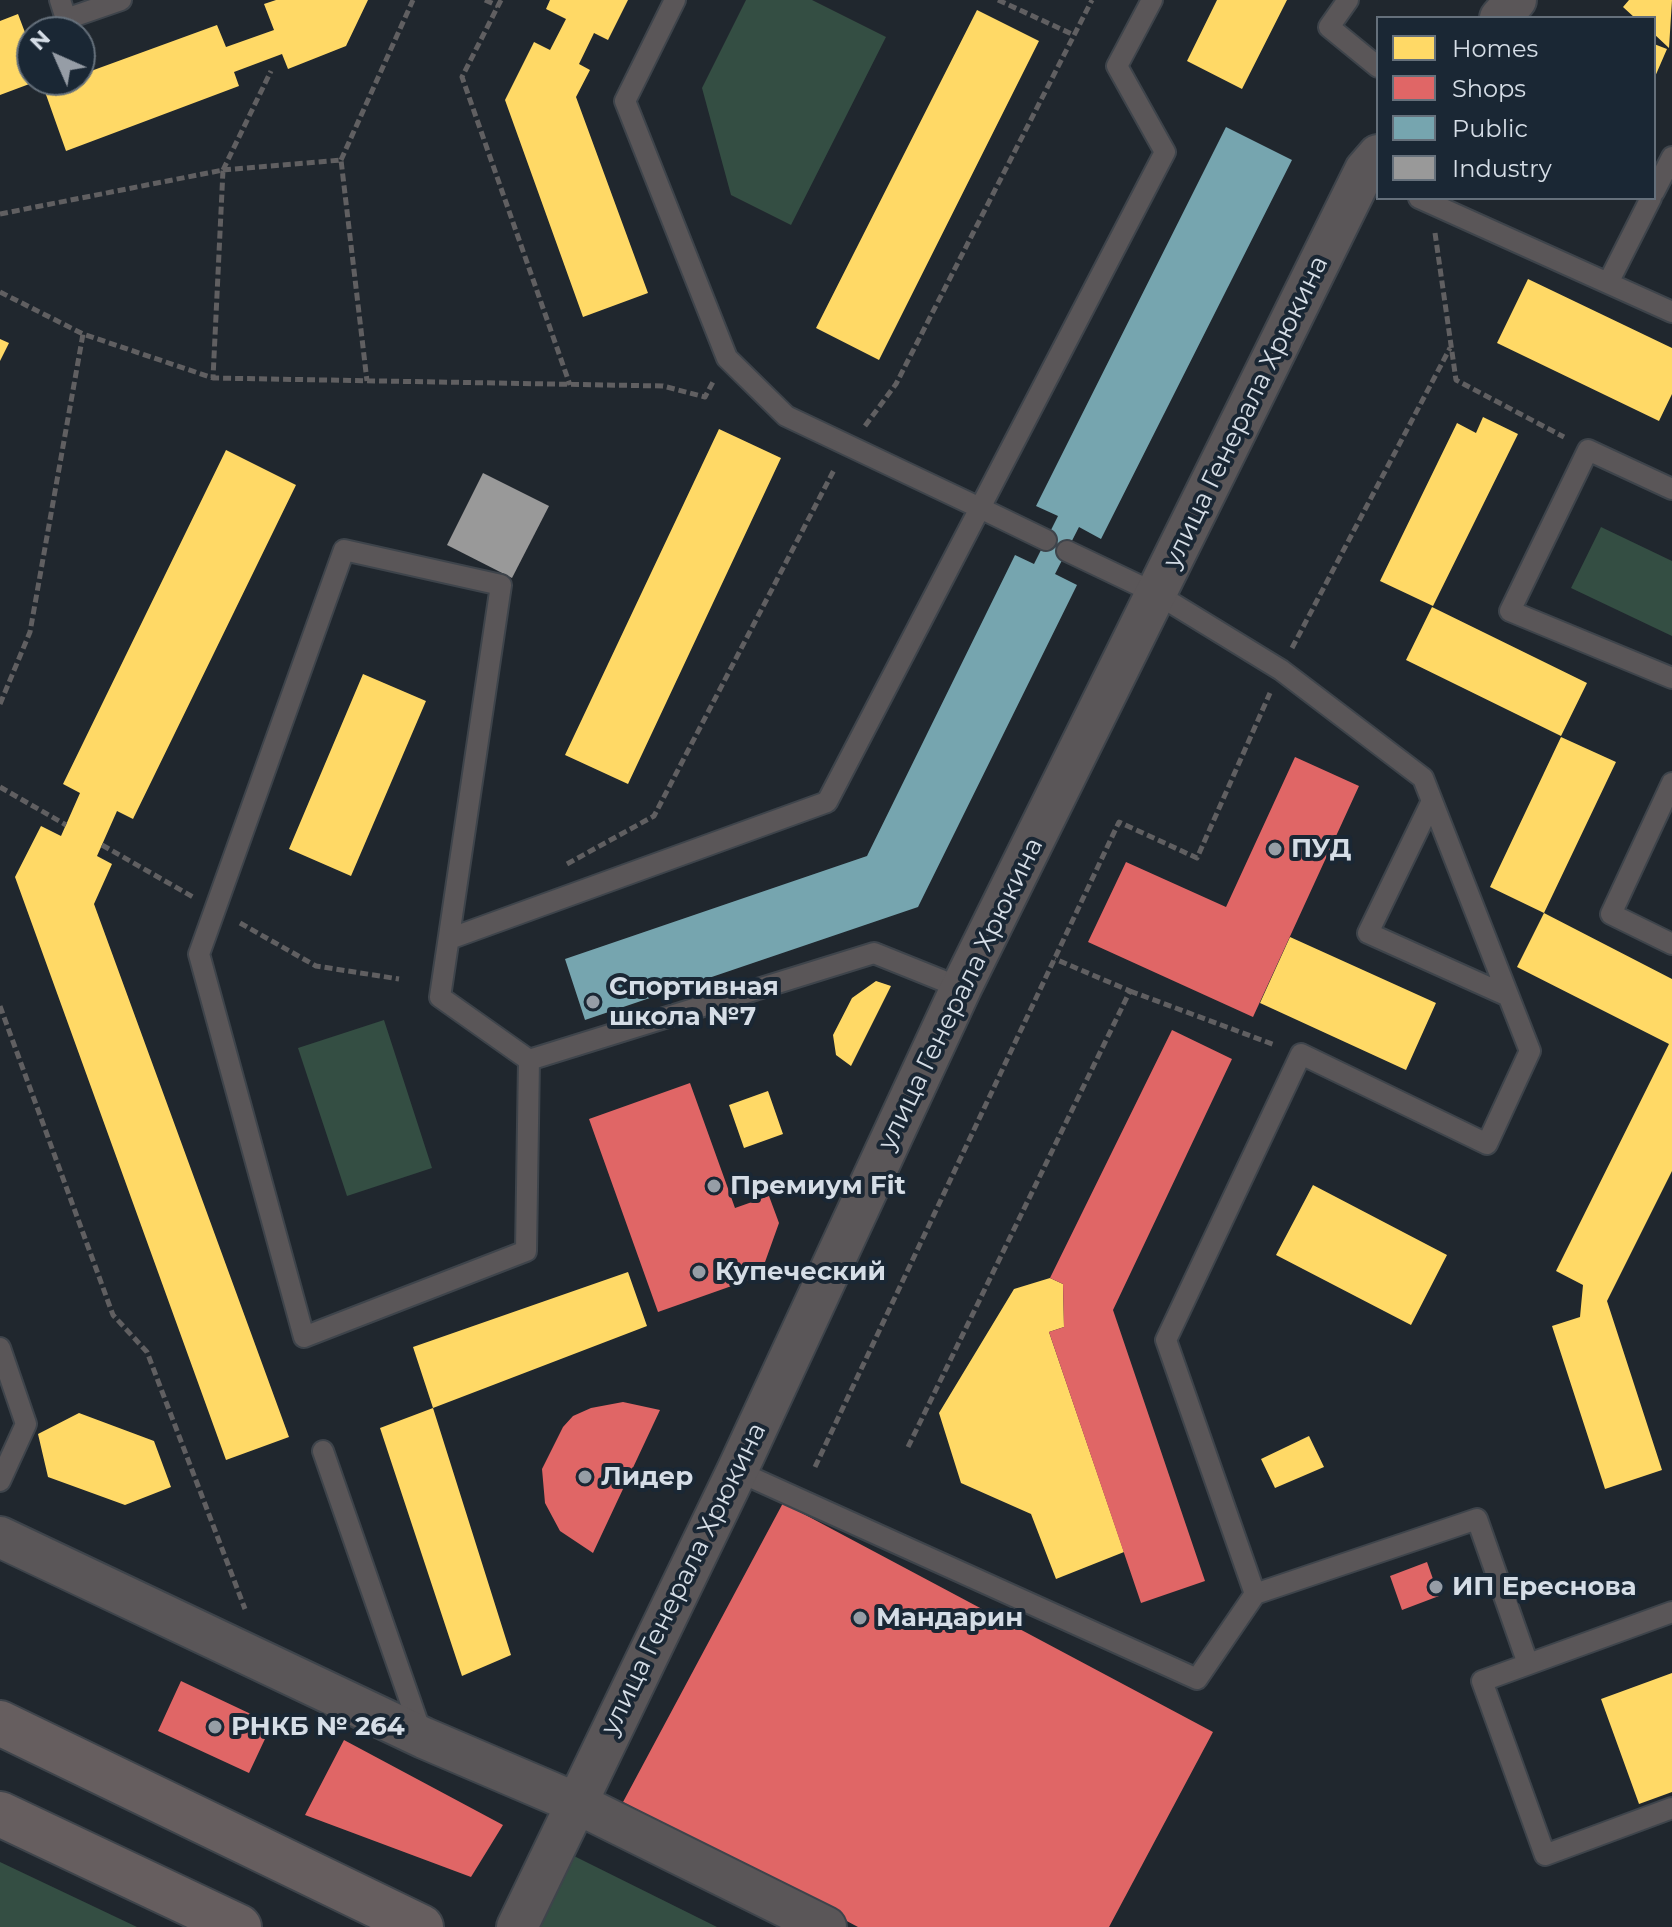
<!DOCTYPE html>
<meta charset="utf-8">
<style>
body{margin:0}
#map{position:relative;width:1672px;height:1927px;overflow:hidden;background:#20272e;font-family:Montserrat,sans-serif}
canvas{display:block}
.legend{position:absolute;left:1376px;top:16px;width:280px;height:184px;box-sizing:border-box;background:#1a2734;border:2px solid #65707b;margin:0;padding:10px 14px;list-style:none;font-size:24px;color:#d5dde6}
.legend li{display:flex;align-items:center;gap:16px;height:40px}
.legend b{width:40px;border:2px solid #65707b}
.north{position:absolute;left:16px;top:16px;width:80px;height:80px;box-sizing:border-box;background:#1a2734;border:2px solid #65707b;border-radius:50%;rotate:315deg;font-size:22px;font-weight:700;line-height:32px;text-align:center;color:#d5dde6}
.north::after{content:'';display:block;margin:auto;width:28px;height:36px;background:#969da6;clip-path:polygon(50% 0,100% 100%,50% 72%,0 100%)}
</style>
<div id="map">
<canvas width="1672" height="1927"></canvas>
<ul class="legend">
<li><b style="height:22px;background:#ffd966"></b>Homes</li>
<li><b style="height:22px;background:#e06666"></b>Shops</li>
<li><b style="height:22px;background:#76a5af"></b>Public</li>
<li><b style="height:22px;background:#999"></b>Industry</li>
</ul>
<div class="north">N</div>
</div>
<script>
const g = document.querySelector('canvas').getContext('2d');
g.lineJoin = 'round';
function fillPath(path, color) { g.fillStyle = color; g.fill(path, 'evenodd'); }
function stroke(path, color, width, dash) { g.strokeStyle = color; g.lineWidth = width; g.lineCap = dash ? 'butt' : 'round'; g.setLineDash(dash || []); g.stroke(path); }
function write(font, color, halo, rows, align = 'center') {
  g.font = font + ' Montserrat,sans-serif'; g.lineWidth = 8; g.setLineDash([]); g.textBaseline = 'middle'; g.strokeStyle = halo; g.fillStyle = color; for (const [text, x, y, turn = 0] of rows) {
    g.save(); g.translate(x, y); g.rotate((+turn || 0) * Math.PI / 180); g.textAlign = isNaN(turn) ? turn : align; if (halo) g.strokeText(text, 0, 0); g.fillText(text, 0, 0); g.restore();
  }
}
const green = new Path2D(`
 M746,0h66l74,37 -95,188 -60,-30 -29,-107z
 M1601,527l71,34v75l-101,-48z
 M384,1020l48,148 -85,28 -49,-148z
 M574,1856l143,71h-177z
 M0,1862l137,65h-137z`);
const homes = new Path2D(`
 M276,0h92l-22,46 -58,23 -6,-15 -48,18 5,14 -173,65 -22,-62 24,-9h12v-5l137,-50 9,22 48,-17 -10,-26z
 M550,0h78l-20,40 -14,-7 -15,31 11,6 -14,27 72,196 -65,24 -78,-217 29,-58 16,8 16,-31 -20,-10z
 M1217,0h70l-45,89 -55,-28z
 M1629,0h43l-3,48 -15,-14v-16h-19l-12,-11z
 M977,10l62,31 -160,319 -63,-32z
 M18,14l14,37v29h8l-40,15v-74z
 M1654,44l13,5 -13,30z
 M1528,279l144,69v46l-13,27 -162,-78z
 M0,339l9,4 -9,18z
 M1483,417l35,17 -85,172 -53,-25 77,-158 19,10z
 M719,429l62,29 -153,326 -63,-29z
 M226,450l70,35 -163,334 -16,-8 -20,45 15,8 -18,40 195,533 -63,23 -211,-583 26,-51 20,10 19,-43 -17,-9z
 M1432,607l155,76 -26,53 -155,-76z
 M363,674l63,27 -75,175 -62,-27z
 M1561,737l55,25 -72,151 -54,-26z
 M1544,913l128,66v192l-65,130 55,169 -57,19 -53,-163 28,-9 3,-32 -27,-14 113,-227 -152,-77z
 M1290,937l146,66 -30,67 -146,-67z
 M876,981l15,5 -40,80 -15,-11 -3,-20 19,-37z
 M768,1091l15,43 -39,14 -15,-43z
 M1313,1185l134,70 -36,70 -135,-70z
 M628,1272l19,54 -214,82 78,247 -49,21 -82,-248 53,-20 -20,-61z
 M1050,1278l13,6 1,43 -15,5 75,220 -68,27 -25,-65 -70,-31 -22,-70 75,-124z
 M79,1413l75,28 17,46 -46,18 -77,-28 -10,-43z
 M1309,1436l15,31 -49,21 -14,-29z
 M1672,1673v119l-33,12 -38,-105z`);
const shops = new Path2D(`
 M1295,757l64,29 -106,231 -165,-75 38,-80 100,45z
 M1172,1030l60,29 -119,251 92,271 -64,22 -92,-271 15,-5 -1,-43 -13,-6z
 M690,1083l45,125 34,-12 10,27 -19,53 -102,36 -69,-193z
 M623,1402l37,8 -67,143 -33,-22 -15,-28 -3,-34 21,-42 10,-11 18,-8z
 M783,1503l430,229 -104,195h-251l-235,-125z
 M1427,1562l12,34 -37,14 -12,-34z
 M181,1681l91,43 -23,49 -91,-42z
 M344,1740l159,85 -32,52 -166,-62z`);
const public = new Path2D(`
 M1226,127l66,33 -191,379 -22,-12 -24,47 22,11 -159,322 -333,113 -20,-61 302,-103 148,-301 19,9 24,-48 -22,-10z`);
const industry = new Path2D(`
 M483,473l66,33 -37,72 -65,-33z`);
const path = new Path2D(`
 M485,0l13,6
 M501,0l-39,77 108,308
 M998,0l76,35
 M341,160l72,-160
 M223,170l118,-10 26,221
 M223,170l48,-99
 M0,214l223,-44 -10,208
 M1435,233l21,147 108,57
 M0,292l83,42
 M865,426l31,-42 196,-384
 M1292,648l158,-300
 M0,704l30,-72 53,-298 130,44 450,8 42,11 9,-17
 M0,787l66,38
 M102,845l91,52
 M567,864l87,-48 180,-346
 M240,923l76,43 83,13
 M1130,991l145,54
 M0,1006l113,309 34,37 98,257
 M908,1447l222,-456 -75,-32
 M815,1467l304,-645 78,36 73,-165`);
const lane = new Path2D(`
 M60,0l6,19 55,-19
 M1348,0l-19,27 49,40
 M1654,192l18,-35
 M1419,198l253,114
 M1608,283l43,-85
 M1672,489l-84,-39 -78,161 162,67
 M1046,540l-66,-32 185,-356 -48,-86 35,-66
 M1067,551l90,43 124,76 142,108 107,273 -43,93 -186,-90 -135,286 89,254 222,-75 51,145
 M1672,783l-61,131 61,30
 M1432,801l-64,132 140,63
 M449,939l378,-137 153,-294 -194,-92 -59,-58 -102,-257 50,-101
 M529,1060l-89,-63 61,-412 -157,-35 -145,404 105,383 222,-86 3,-191 345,-107 87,35
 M0,1348l26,76 -26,57
 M323,1451l99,284
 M737,1471l460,208 58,-85
 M1672,1612l-190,69 63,174 127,-47`);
const street = new Path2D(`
 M1500,18l16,-18
 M0,1537l424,201 152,65 250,124
 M517,1927l220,-456 224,-483 404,-818 13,-15`);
const primary = new Path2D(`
 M0,1723l421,204
 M0,1814l239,113`);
const markers = [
 [1275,849,8,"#969da6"],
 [593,1002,8,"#969da6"],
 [714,1186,8,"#969da6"],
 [699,1272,8,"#969da6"],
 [585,1477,8,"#969da6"],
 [1436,1587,8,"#969da6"],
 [860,1618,8,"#969da6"],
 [215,1727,8,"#969da6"]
];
const streetNames = [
 ["улица Генерала Хрюкина",1246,412,-64],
 ["улица Генерала Хрюкина",961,994,-64],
 ["улица Генерала Хрюкина",684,1579,-64]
];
const poiNames = [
 ["ПУД",1291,849],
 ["Спортивная",609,987],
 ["школа №7",609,1017],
 ["Премиум Fit",730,1186],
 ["Купеческий",715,1272],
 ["Лидер",601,1477],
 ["ИП Ереснова",1452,1587],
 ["Мандарин",876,1618],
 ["РНКБ № 264",231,1727]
];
fillPath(green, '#344e43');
fillPath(homes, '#ffd966');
fillPath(shops, '#e06666');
fillPath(public, '#76a5af');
fillPath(industry, '#999');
stroke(lane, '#3e444b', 24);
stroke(street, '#3e444b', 44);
stroke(primary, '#3e444b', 48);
stroke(path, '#605f61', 5, [8, 4]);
stroke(lane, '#5a5658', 20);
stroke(street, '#5a5658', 40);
stroke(primary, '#665e5f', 44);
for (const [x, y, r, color] of markers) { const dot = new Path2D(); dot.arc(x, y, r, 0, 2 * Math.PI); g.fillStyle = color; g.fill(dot); stroke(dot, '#1a2734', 3); }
write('26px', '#d5dde6', '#1a2734', streetNames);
write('bold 26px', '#d5dde6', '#1a2734', poiNames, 'left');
</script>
